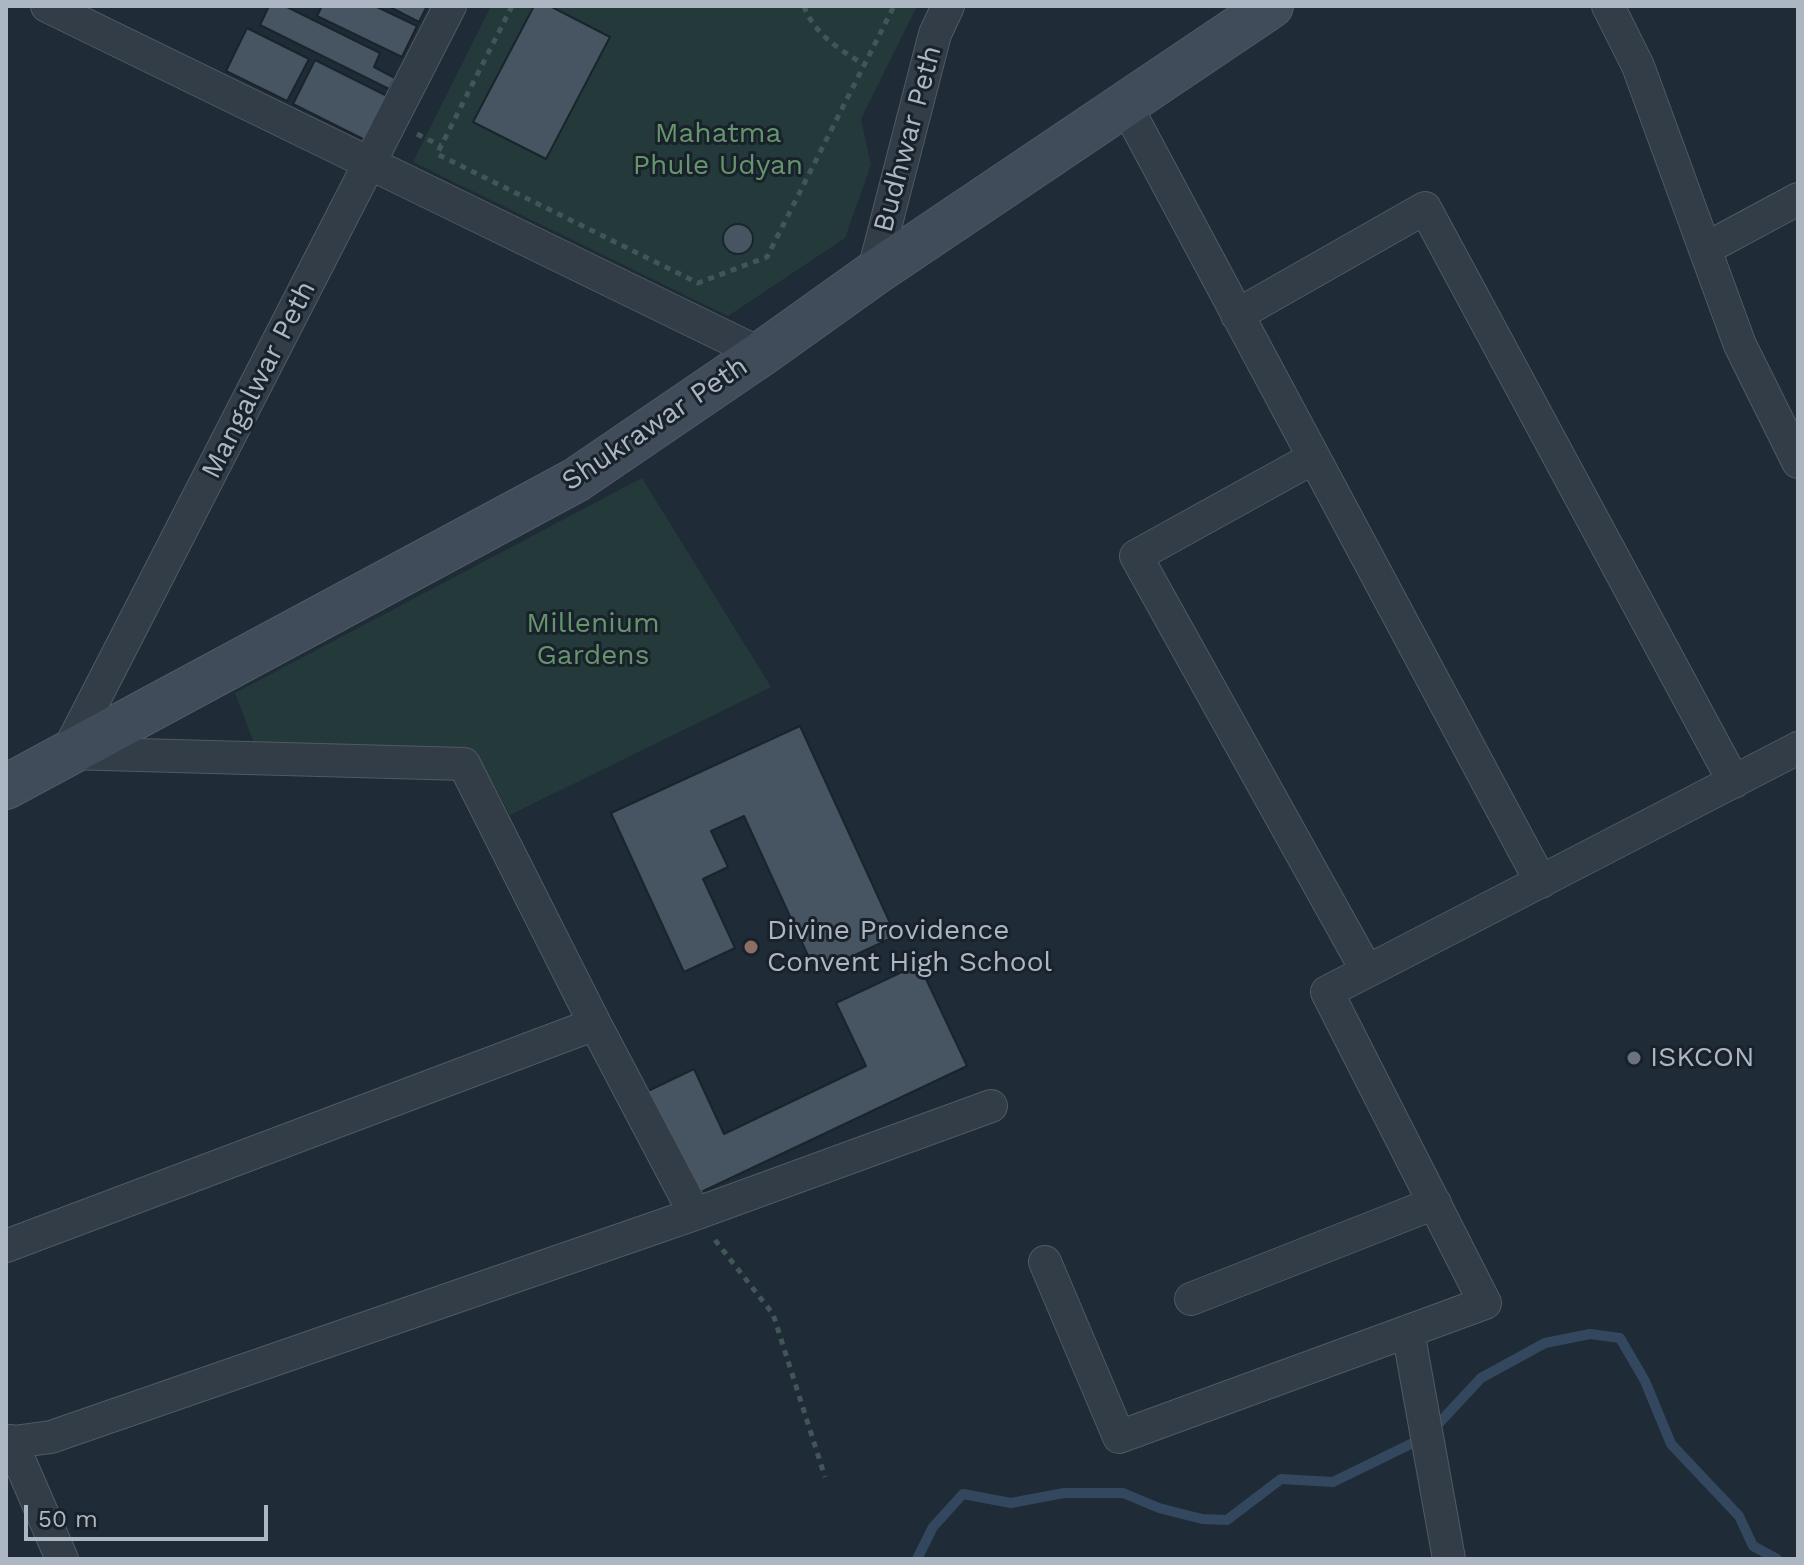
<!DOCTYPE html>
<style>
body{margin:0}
#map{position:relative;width:1804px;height:1565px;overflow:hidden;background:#1f2b36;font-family:"Work Sans",sans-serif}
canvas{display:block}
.frame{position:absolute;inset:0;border:8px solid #adb7c4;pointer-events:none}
.scale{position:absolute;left:24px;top:1505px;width:244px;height:36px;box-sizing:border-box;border:4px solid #adb7c4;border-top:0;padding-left:10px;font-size:24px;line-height:28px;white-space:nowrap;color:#adb7c4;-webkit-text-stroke:6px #19222b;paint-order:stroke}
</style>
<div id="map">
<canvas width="1804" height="1565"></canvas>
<div class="frame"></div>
<div class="scale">50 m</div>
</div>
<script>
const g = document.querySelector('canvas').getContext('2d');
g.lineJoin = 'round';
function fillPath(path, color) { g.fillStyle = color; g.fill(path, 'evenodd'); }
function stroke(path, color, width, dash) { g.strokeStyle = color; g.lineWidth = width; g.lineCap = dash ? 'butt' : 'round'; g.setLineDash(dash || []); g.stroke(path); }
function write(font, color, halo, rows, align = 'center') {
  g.font = font + ' "Work Sans",sans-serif'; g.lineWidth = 6; g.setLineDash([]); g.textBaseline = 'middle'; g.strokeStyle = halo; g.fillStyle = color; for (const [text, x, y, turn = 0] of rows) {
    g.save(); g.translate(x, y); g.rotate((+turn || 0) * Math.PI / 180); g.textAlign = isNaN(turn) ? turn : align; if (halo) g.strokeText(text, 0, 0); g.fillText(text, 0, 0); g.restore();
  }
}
const green = new Path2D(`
 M491,6h426l-56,113 10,46 -26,73 -117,78 -315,-154z
 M642,478l129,209 -261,128 -34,-63 -221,-6 -20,-53z`);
const stream = new Path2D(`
 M917,1559l16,-32 30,-33 48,9 53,-10h59l36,15 43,11 25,1 54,-41 52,3 94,-46 54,-58 64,-35 45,-9 30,4 25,43 26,63 68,72 14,30 24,13`);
const building = new Path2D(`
 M269,6h16l95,47 -6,14 21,11 -6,11 -129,-64z
 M322,6h53l42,20 -15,31 -85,-41z
 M388,6h39l-8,16z
 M534,6h16l60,31 -64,122 -73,-37z
 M247,28l62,31 -22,42 -61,-30z
 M315,60l74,37 -22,44 -74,-37z
 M723 239a15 15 0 1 1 30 0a15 15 0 1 1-30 0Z
 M800,726l96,210 -80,37 -72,-157 -33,15 17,36 -25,12 32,69 -51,24 -73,-159z
 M919,964l48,102 -270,128 -49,-103 46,-22 30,65 142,-68 -30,-63z`);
const path = new Path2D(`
 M512,6l-75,148 261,129 69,-26 127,-251
 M804,6c10,28 36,44 61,59
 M417,134l24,12
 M715,1240l58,74 52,163`);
const street = new Path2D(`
 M47,6l714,348
 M450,6l-383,747 397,11 131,260 100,190
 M1608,6l30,60 102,279 58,117
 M1125,104l416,778
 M1705,249l93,-50
 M873,274l62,-240 13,-28
 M1237,315l188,-107 309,574
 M1313,458l-177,98 231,415
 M6,1246l589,-222
 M1045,1262l74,175 366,-134 -158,-311 471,-244
 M1191,1299l244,-96
 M1408,1331l41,228
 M11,1441l51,118
 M6,1443l45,-6 644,-223 296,-108`);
const secondary = new Path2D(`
 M6,787l570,-307 185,-126 112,-80 398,-268`);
const markers = [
 [751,947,8,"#8d6e63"],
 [1634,1058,8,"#6b7280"]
];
const parkNames = [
 ["Mahatma",718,134],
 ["Phule Udyan",718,166],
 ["Millenium",593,624],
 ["Gardens",593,656]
];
const streetNames = [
 ["Budhwar Peth",908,139,-75],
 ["Mangalwar Peth",259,380,-63],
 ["Shukrawar Peth",655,424,-34]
];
const poiNames = [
 ["Divine Providence",767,931],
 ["Convent High School",767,963],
 ["ISKCON",1650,1058]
];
fillPath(green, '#243a3a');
stroke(stream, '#33485e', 10);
fillPath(building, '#475563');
stroke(building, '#1a242d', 2);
stroke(street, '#505a65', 34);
stroke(secondary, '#505a65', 46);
stroke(path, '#415657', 5, [6, 6]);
stroke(street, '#333d47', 32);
stroke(secondary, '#414c5a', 44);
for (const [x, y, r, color] of markers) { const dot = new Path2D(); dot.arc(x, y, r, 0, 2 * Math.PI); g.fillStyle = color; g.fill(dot); stroke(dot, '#19222b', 3); }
write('28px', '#65946d', '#19222b', parkNames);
write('28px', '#adb7c4', '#19222b', streetNames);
write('28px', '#adb7c4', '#19222b', poiNames, 'left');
</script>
